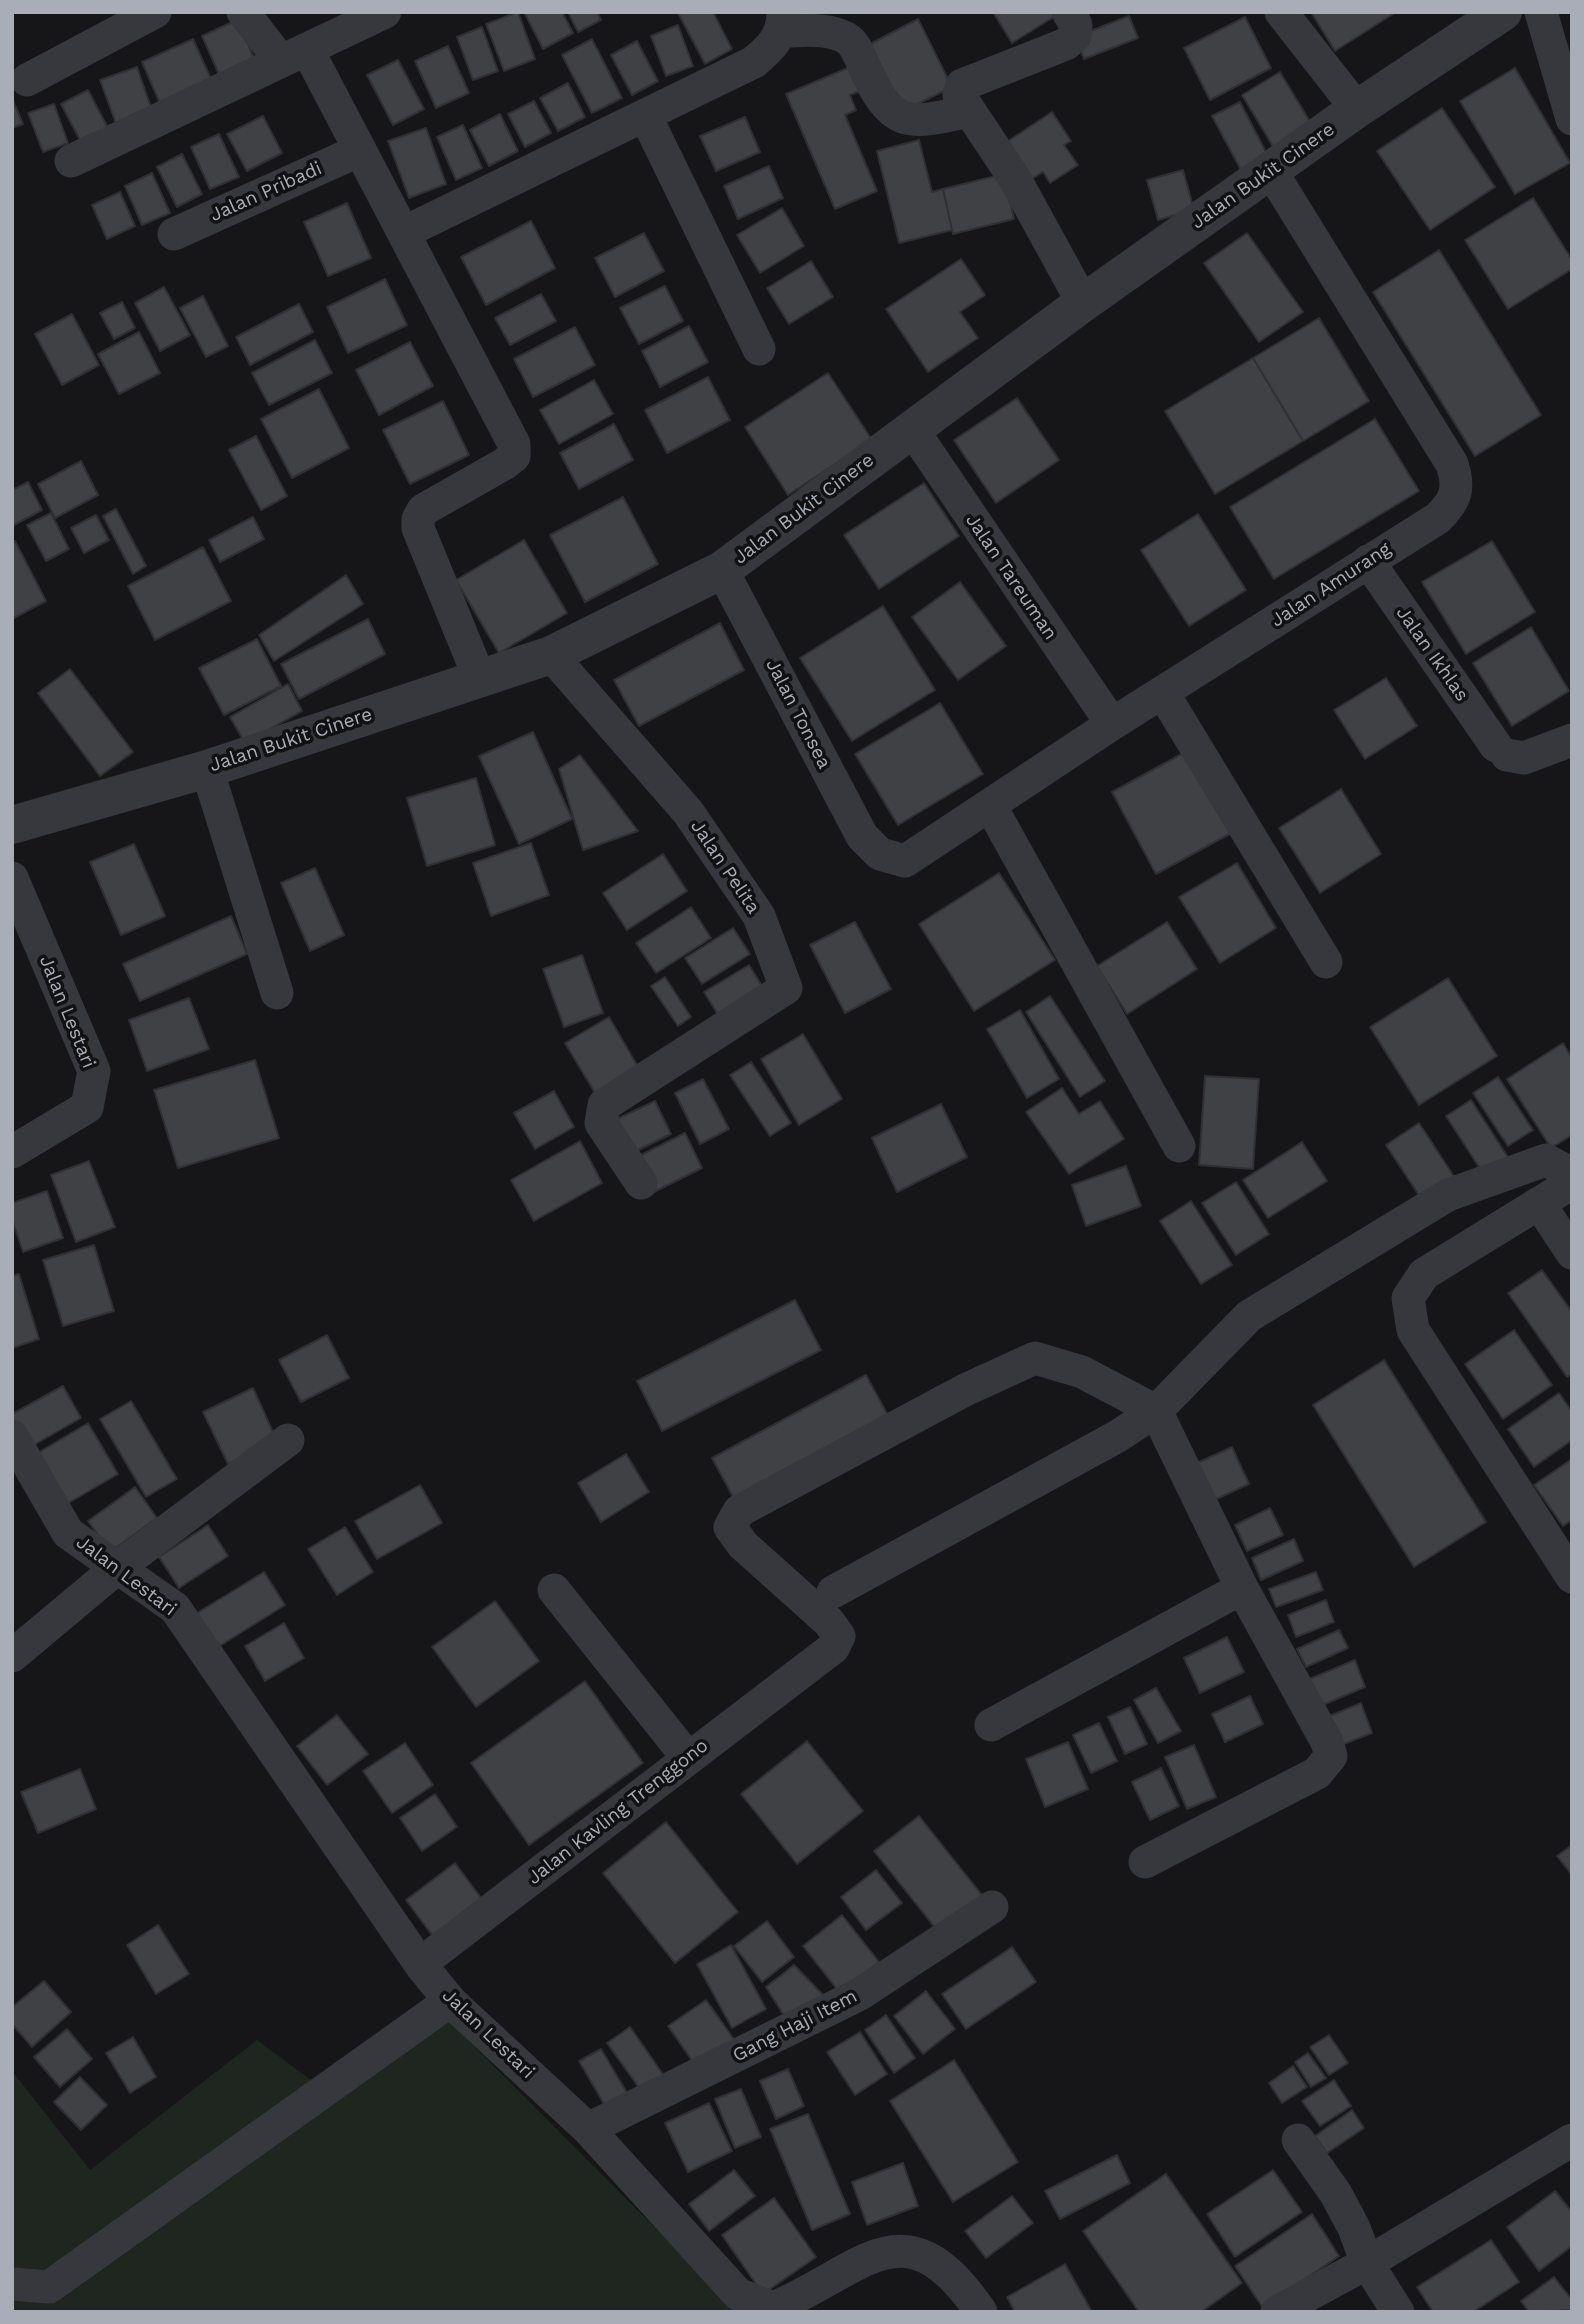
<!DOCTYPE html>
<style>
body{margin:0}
#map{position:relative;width:1584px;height:2324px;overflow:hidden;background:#161618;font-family:"Work Sans",sans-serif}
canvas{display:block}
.frame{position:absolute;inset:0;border:14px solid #a8adb8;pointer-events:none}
</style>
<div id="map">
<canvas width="1584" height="2324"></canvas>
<div class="frame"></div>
</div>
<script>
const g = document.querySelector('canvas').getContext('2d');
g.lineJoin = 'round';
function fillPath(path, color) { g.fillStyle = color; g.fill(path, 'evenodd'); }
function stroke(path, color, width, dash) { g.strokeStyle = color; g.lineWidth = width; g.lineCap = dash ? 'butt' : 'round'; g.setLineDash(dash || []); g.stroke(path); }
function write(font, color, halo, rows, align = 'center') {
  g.font = font + ' "Work Sans",sans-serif'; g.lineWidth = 7; g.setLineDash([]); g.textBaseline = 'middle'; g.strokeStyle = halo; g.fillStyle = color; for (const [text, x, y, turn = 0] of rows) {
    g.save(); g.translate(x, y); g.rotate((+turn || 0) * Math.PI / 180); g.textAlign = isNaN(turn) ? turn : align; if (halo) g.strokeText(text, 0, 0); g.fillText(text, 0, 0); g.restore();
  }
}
const green = new Path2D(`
 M448,2020l291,292h-727v-241l78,99 167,-130 70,52z`);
const building = new Path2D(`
 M518,12l17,47 -31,12 -18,-47z
 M524,12h38l11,21 -30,16z
 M568,12h29l4,8 -23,12z
 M713,12l19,37 -27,15 -27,-51z
 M993,12h66l1,1 -48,30z
 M1311,12h85l-61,39z
 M1129,16l9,22 -54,21 -9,-22z
 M1245,17l26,51 -61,32 -26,-52z
 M918,19l34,68 -49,24 -33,-67z
 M237,20l21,47 -35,16 -21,-47z
 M678,25l15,41 -27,10 -15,-40z
 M482,27l16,44 -25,9 -16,-43z
 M193,39l24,53 -52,23 -23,-53z
 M592,39l30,59 -30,15 -30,-58z
 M637,41l21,40 -26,14 -21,-40z
 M448,46l21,47 -33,15 -21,-47z
 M398,60l26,49 -31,16 -26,-50z
 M137,67l18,52 -36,13 -19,-52z
 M850,67l10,24 -10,4 6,15 -11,5 32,76 -42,18 -49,-115z
 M1515,68l55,95 -55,31 -55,-93z
 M1280,72l35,58 -38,23 -35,-58z
 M568,83l17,34 -27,14 -18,-33z
 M88,90l20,38 -27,14 -20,-38z
 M12,98l11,26 -11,4z
 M534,101l17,32 -26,14 -17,-33z
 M1240,102l28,54 -27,14 -29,-54z
 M54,104l14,39 -25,9 -15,-39z
 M1442,108l53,79 -65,43 -53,-79z
 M1052,112l19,29 -7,4 14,20 -28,18 -7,-11 -13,8 -25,-37z
 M500,114l18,37 -29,15 -19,-36z
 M263,116l19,37 -35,18 -20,-37z
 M745,117l15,35 -44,19 -16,-35z
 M463,125l19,43 -26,12 -19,-43z
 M426,128l20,56 -37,14 -21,-57z
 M219,134l20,43 -29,12 -19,-42z
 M919,140l13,52 11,-3 9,41 -53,13 -22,-92z
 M182,154l20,40 -25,13 -20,-40z
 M769,166l14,32 -45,21 -14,-33z
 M1183,170l11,40 -36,10 -11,-40z
 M152,173l18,40 -28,12 -17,-39z
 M1004,174l10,45 -61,15 -10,-45z
 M120,192l15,34 -28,13 -15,-34z
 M1533,198l39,62v9l-64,40 -43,-69z
 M347,203l24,55 -43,18 -24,-54z
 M782,208l22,38 -44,27 -23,-38z
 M531,221l24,47 -69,37 -25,-48z
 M644,233l20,38 -49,26 -20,-39z
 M1247,233l56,79 -44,30 -55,-79z
 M1439,250l102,165 -66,41 -102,-164z
 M961,259l24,36 -25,17 18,26 -50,34 -42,-63z
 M811,261l22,36 -44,27 -22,-36z
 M385,279l22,46 -59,28 -21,-46z
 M665,286l18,35 -44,23 -19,-36z
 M164,287l26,48 -30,16 -25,-48z
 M541,294l15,27 -46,24 -15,-27z
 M203,296l25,50 -22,11 -26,-49z
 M122,302l13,26 -21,11 -14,-26z
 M299,304l14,28 -63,33 -14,-28z
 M72,314l27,51 -37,20 -27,-51z
 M1319,318l50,83 -66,40 -50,-83z
 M689,326l19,36 -48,25 -18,-36z
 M575,327l20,38 -62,32 -19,-38z
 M139,332l21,41 -41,21 -21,-40z
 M315,340l17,33 -63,32 -17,-32z
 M410,342l23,44 -54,29 -23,-45z
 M1253,358l50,83 -88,53 -50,-83z
 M828,373l44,67 -84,55 -43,-68z
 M708,377l22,43 -63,33 -22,-43z
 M594,380l19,34 -54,30 -19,-34z
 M319,389l30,59 -57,30 -31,-59z
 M1017,398l42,62 -63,43 -42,-63z
 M443,401l26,54 -59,29 -27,-54z
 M1375,419l44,72 -145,88 -44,-72z
 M614,424l19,36 -54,29 -19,-36z
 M256,436l31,60 -26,14 -32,-60z
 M81,461l17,34 -43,23 -17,-34z
 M28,482l14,28 -30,16v-36z
 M924,483l35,53 -80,53 -35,-54z
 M623,497l35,67 -73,38 -35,-67z
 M116,509l30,57 -13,8 -30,-58z
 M51,513l18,36 -23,12 -19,-36z
 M1198,514l48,76 -57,36 -48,-76z
 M96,515l13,25 -25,13 -13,-25z
 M253,517l11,22 -44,23 -11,-22z
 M524,540l43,73 -68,40 -43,-73z
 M15,541l31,60 -34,18v-77z
 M1492,541l43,71 -69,42 -44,-72z
 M203,547l28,54 -76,39 -27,-54z
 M346,575l17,29 -89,57 -15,-26z
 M960,582l46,64 -48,34 -46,-63z
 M883,606l52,84 -83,51 -52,-83z
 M368,619l17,35 -86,45 -18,-35z
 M720,623l24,47 -105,56 -25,-46z
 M1531,627l38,64 -57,35 -39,-63z
 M257,639l24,47 -57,29 -25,-47z
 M70,669l63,83 -33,24 -62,-83z
 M1386,678l31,48 -52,33 -31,-49z
 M288,684l14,27 -57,32 -15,-26z
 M940,703l43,71 -85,51 -43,-71z
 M533,732l39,87 -53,25 -40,-88z
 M1191,749l44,82 -79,43 -44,-82z
 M580,755l58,76 -55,19 -24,-81z
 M476,778l19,67 -68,21 -20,-68z
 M1341,789l40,65 -61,39 -41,-65z
 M531,843l18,52 -58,21 -18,-53z
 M134,844l31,72 -44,19 -31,-73z
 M663,854l24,37 -60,39 -24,-37z
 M1237,863l39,65 -56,35 -41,-66z
 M315,868l29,67 -34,16 -29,-68z
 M999,873l56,87 -81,51 -55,-87z
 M691,907l20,31 -55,35 -20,-30z
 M231,916l16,38 -107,47 -17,-37z
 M855,922l36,67 -46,24 -35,-68z
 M1167,922l30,47 -70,45 -30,-48z
 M733,928l17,26 -48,30 -17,-26z
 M582,955l21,58 -39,14 -21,-58z
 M749,965l18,29 -45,27 -18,-29z
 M665,977l26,40 -13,9 -27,-40z
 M1448,978l49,78 -78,49 -49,-78z
 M1050,996l55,85 -25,16 -54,-85z
 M189,998l20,51 -62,22 -18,-51z
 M1020,1010l39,69 -32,19 -40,-69z
 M609,1017l32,55 -43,26 -33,-55z
 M803,1034l39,65 -43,26 -38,-66z
 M1563,1043l9,15v77l-21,13 -44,-69z
 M255,1060l24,78 -101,30 -24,-78z
 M751,1062l40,61 -21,13 -40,-61z
 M1205,1076l54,3 -6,90 -54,-4z
 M1498,1077l35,53 -25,16 -35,-53z
 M703,1079l26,50 -29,15 -25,-51z
 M1062,1088l17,26 21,-13 24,38 -55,35 -43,-62z
 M554,1091l20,36 -39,22 -21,-36z
 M1471,1100l40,62 -25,16 -40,-62z
 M655,1101l16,33 -39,19 -15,-34z
 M941,1104l26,53 -70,35 -25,-54z
 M1419,1123l38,58 -33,22 -38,-58z
 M685,1133l17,35 -50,25 -17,-35z
 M580,1141l22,42 -68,38 -23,-41z
 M1302,1142l25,39 -59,37 -25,-38z
 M89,1161l26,66 -39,15 -25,-67z
 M1126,1166l15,40 -55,20 -14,-41z
 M1236,1182l33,52 -33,21 -34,-52z
 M47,1191l16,47 -40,14 -11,-33v-16z
 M1191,1201l41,64 -31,19 -41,-63z
 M94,1245l20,66 -51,15 -20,-66z
 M1542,1270l30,42v62l-5,3 -59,-84z
 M19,1274l20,65 -27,9v-72z
 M795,1300l26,50 -159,81 -25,-50z
 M1514,1330l38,55 -49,34 -38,-55z
 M327,1335l22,43 -48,24 -22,-42z
 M1384,1360l102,162 -72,45 -101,-162z
 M866,1375l25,46 -154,83 -25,-46z
 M63,1386l18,32 -58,33 -11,-19v-18z
 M253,1388l24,53 -49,23 -25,-52z
 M1559,1393l13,19v28l-38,27 -26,-38z
 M131,1401l46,78 -31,18 -46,-78z
 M88,1423l30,51 -53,31 -29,-51z
 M1232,1447l17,37 -37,17 -17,-37z
 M626,1454l23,38 -48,30 -23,-39z
 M1572,1459v61l-9,6 -29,-41z
 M420,1485l22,38 -65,36 -22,-38z
 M135,1487l22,31 -47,34 -22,-31z
 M1270,1508l13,27 -36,16 -12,-26z
 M208,1525l20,31 -49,32 -20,-31z
 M345,1527l28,45 -36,23 -29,-46z
 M1294,1539l9,22 -42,19 -9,-22z
 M264,1572l21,33 -67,42 -21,-34z
 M1316,1572l7,18 -47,17 -7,-18z
 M1326,1600l8,22 -38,15 -8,-22z
 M495,1601l44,60 -63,46 -44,-60z
 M284,1623l20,35 -39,23 -20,-35z
 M1339,1630l9,18 -42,19 -9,-18z
 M1227,1637l17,35 -44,21 -16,-35z
 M1355,1660l10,27 -47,20 -11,-27z
 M585,1681l58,82 -114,82 -58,-82z
 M1156,1688l25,43 -23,12 -24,-43z
 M1250,1696l13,28 -38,18 -13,-28z
 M1361,1703l11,30 -31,12 -11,-29z
 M1130,1707l17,37 -22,10 -17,-37z
 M337,1715l31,39 -41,31 -30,-39z
 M1099,1723l18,38 -26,12 -18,-38z
 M807,1741l56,70 -66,53 -56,-70z
 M1068,1742l20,47 -43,18 -19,-48z
 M405,1743l28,42 -41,28 -29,-42z
 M1194,1745l22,52 -29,12 -22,-52z
 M1161,1768l18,38 -29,14 -18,-38z
 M80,1769l16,40 -58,24 -17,-41z
 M435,1794l22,33 -35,24 -22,-33z
 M919,1816l66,83 -45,35 -66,-83z
 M666,1822l72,90 -63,51 -72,-90z
 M1572,1845v30l-15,-19z
 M455,1863l35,47 -49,37 -35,-47z
 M876,1870l26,33 -36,27 -25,-33z
 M842,1915l37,47 -39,31 -37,-47z
 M767,1921l27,36 -32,25 -28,-36z
 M158,1925l31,49 -33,20 -29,-49z
 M731,1945l35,64 -34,19 -35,-64z
 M1012,1947l24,35 -70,47 -24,-35z
 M794,1965l31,32 -37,25 -22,-35z
 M44,1981l27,31 -39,35 -20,-23v-17z
 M926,1991l29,38 -32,25 -29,-38z
 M706,2000l32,45 -38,27 -32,-46z
 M886,2015l29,43 -21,15 -29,-43z
 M630,2027l37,53 -22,16 -38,-53z
 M67,2029l25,30 -32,28 -26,-30z
 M860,2032l27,42 -32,21 -28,-43z
 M1329,2035l19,28 -19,12 -19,-28z
 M133,2037l23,40 -26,16 -24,-40z
 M601,2049l29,49 -22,13 -29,-50z
 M1308,2053l18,25 -15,9 -16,-25z
 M954,2060l64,102 -65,40 -63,-101z
 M1293,2066l14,21 -25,16 -13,-20z
 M788,2069l16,37 -28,13 -16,-38z
 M80,2077l27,28 -26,25 -27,-28z
 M1334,2080l17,26 -31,20 -18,-25z
 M741,2089l20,48 -26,11 -20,-49z
 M709,2103l23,48 -44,21 -23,-49z
 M1352,2110l12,18 -37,25 -12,-17z
 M808,2114l42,100 -38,16 -42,-101z
 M1117,2155l13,28 -70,36 -15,-28z
 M903,2163l15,43 -51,19 -15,-43z
 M734,2170l21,26 -46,35 -20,-27z
 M1273,2170l29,42 -67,45 -28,-43z
 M1166,2174l76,109 -41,29h-62l-56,-81z
 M1555,2191l17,21v34l-33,25 -32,-44z
 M1012,2196l21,27 -47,35 -21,-27z
 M774,2198l42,59 -53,37 -41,-59z
 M1312,2214l27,42 -76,52 -28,-42z
 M1491,2240l28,42 -46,30h-40l-16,-25z
 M1065,2264l27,48h-77l-8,-15z
 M1554,2277l18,23v10l-43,2 -8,-11z`);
const minor = new Path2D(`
 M243,12l38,49
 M1068,12l8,13 -1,11 -9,8 -104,41 -3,10 56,84 68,124
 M1281,12l76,97
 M1541,12l31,107
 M782,31c21,0 44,-4 64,7 9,5 13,17 17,26 28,63 42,62 106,47
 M307,49l207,395v12l-10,8 -81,46 -5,9v9l61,149
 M27,80l128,-68
 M646,117l113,232
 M71,161l314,-149
 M405,232l349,-170c18,-15 29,-26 29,-50
 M174,234l184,-83
 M912,429l200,295
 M1368,561l128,185
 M722,570l140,266 18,18 25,7 207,-137 326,-206c18,-18 22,-29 14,-54l-181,-293
 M551,655l137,157 71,104 27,72 -182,117 -3,18 40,60
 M1163,693l163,269
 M1507,755l17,3 48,-18
 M207,769l70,224
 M990,805l189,341
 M12,878l82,193 -7,36 -75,45
 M1572,1183l-148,91 -16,24 5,32 159,247
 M1539,1203l33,50
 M12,1436l56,97 107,75 245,356 30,37 138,128 150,165 35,14c91,-38 132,-108 208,4
 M554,1590l134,168
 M833,1592l285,-156 38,-25 93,-95 199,-121 98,-35 26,14
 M12,1656l105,-88 171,-128
 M991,1725l251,-137
 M420,1964l413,-316 6,-12 -10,-14 -86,-77 -13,-18 9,-16 226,-121 70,-32 47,14 74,39 86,177 85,154 4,14 -14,17 -172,89
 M588,2129l272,-135 132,-87
 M1298,2140l38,54 18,34 13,35 31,49
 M12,2284l37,3 401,-286
 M1277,2312l90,-49 205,-123`);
const tertiary = new Path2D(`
 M12,825l195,-56 344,-114 171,-85 361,-267 274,-194 146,-97`);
const streetNames = [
 ["Jalan Bukit Cinere",1263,176,-35],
 ["Jalan Pribadi",266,192,-24],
 ["Jalan Bukit Cinere",804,509,-37],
 ["Jalan Tareuman",1011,577,56],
 ["Jalan Amurang",1331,585,-33],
 ["Jalan Ikhlas",1432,654,55],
 ["Jalan Tonsea",798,714,63],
 ["Jalan Bukit Cinere",291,740,-18],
 ["Jalan Pelita",725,867,56],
 ["Jalan Lestari",67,1012,68],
 ["Jalan Lestari",126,1576,37],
 ["Jalan Kavling Trenggono",618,1812,-38],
 ["Gang Haji Item",795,2026,-27],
 ["Jalan Lestari",488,2034,44]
];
fillPath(green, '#1e261f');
fillPath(building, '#404145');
stroke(building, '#303034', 2);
stroke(minor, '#37383d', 33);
stroke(tertiary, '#37383d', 38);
write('19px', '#a8adb8', '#111113', streetNames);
</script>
